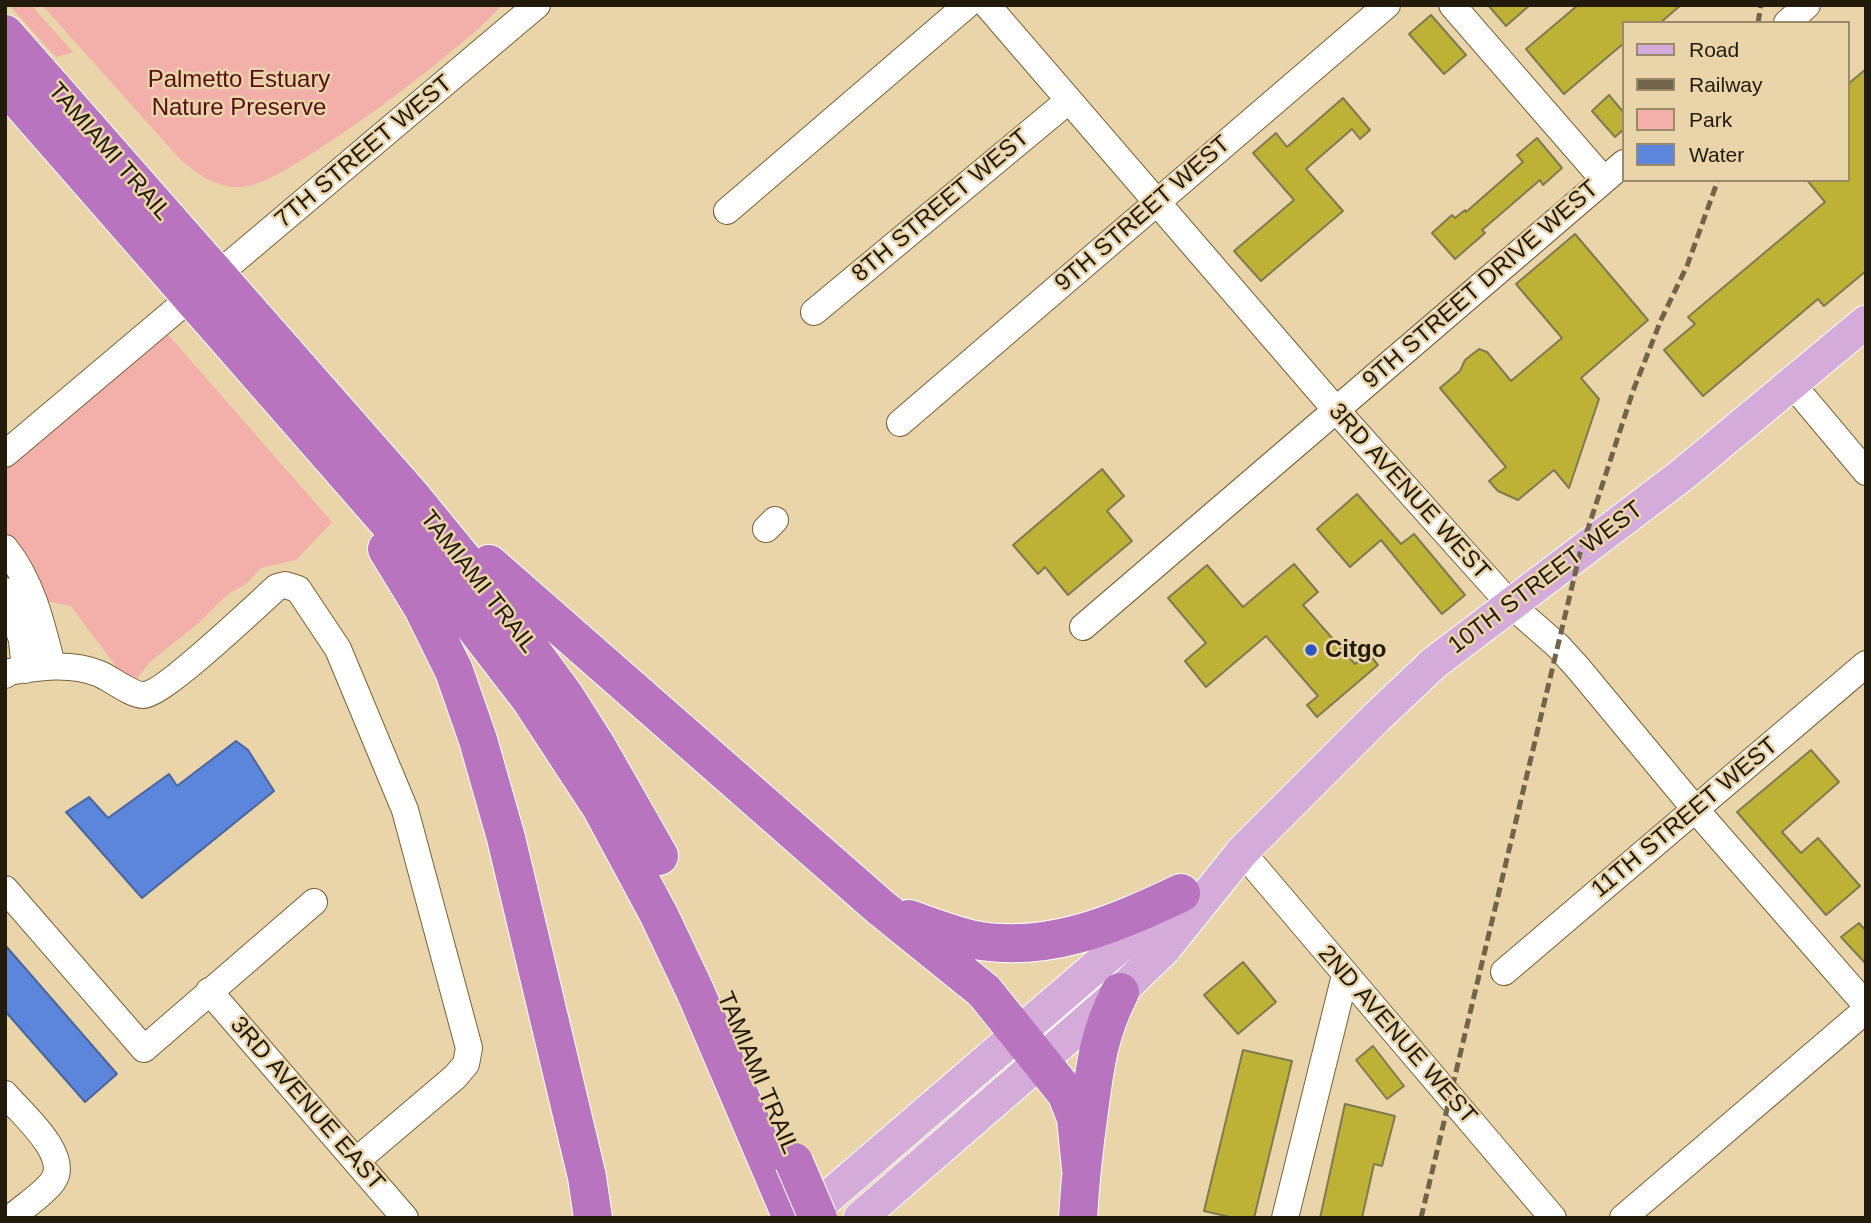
<!DOCTYPE html>
<style>
body{margin:0}
#map{position:relative;width:1871px;height:1223px;overflow:hidden;background:#ead4aa;font-family:Arial,sans-serif}
canvas{display:block}
.frame{position:absolute;inset:0;border:7px solid #221a0a;pointer-events:none}
.legend{position:absolute;left:1622px;top:21px;width:228px;height:161px;box-sizing:border-box;background:#ead4aa;border:2px solid #9a8a6a;margin:0;padding:9px 12px;list-style:none;font-size:21px;color:#221a0a}
.legend li{display:flex;align-items:center;gap:14px;height:35px}
.legend b{width:35px;border:2px solid #9a8a6a}
</style>
<div id="map">
<canvas width="1871" height="1223"></canvas>
<div class="frame"></div>
<ul class="legend">
<li><b style="height:9px;background:#d5acd9"></b>Road</li>
<li><b style="height:9px;background:#72644a"></b>Railway</li>
<li><b style="height:19px;background:#f3afaa"></b>Park</li>
<li><b style="height:19px;background:#5c85dc"></b>Water</li>
</ul>
</div>
<script>
const g = document.querySelector('canvas').getContext('2d');
g.lineJoin = 'round';
function fillPath(path, color) { g.fillStyle = color; g.fill(path, 'evenodd'); }
function stroke(path, color, width, dash) { g.strokeStyle = color; g.lineWidth = width; g.lineCap = dash ? 'butt' : 'round'; g.setLineDash(dash || []); g.stroke(path); }
function write(font, color, halo, rows, align = 'center') {
  g.font = font + ' Arial,sans-serif'; g.lineWidth = 5; g.setLineDash([]); g.textBaseline = 'middle'; g.strokeStyle = halo; g.fillStyle = color; for (const [text, x, y, turn = 0] of rows) {
    g.save(); g.translate(x, y); g.rotate((+turn || 0) * Math.PI / 180); g.textAlign = isNaN(turn) ? turn : align; if (halo) g.strokeText(text, 0, 0); g.fillText(text, 0, 0); g.restore();
  }
}
const green = new Path2D(`
 M9,5h22l42,47 -17,5z
 M42,5h460c-18,20 -39,37 -60,54 -43,35 -87,67 -134,97 -17,10 -47,31 -68,31 -23,1 -45,-14 -61,-29z
 M165,331l167,191 -36,38 -35,8 -16,17 -17,9 -28,28 -49,39 -18,22 -12,-10 -50,-67 -25,-5 -41,-65v-66l41,-37z`);
const water = new Path2D(`
 M236,741l12,9 26,41 -132,107 -76,-86 23,-15 19,21 61,-44 8,12z
 M5,945l112,129 -32,28 -80,-91z`);
const building = new Path2D(`
 M1488,5h42l-24,21z
 M1578,5h103l-21,18h-36v20l-60,51 -38,-45z
 M1431,15l35,40 -22,19 -35,-40z
 M1866,69v202l-42,35 -6,-7 -115,97 -39,-46 31,-26 -7,-7 137,-115 -18,-22h41v-96z
 M1609,95l15,18v16l-9,8 -23,-26z
 M1343,98l27,32 -10,9 -8,-10 -46,40 37,42 -82,70 -27,-30 60,-51 -41,-47 23,-20 11,14z
 M1537,138l25,30 -19,17 -3,-5 -58,50 3,3 -30,26 -23,-26 20,-18 3,3 10,-8 1,2 57,-50 -6,-7z
 M1575,234l73,86 -67,58 18,21 -30,89 -15,-18 -36,30 -20,-9 -9,-10 17,-14 -66,-79 20,-17 5,-11 14,-11 8,3 24,29 51,-43 -46,-54z
 M1102,469l22,27 -17,15 25,30 -64,54 -23,-28 -7,7 -25,-29z
 M1357,494l44,50 13,-10 51,61 -23,19 -61,-74 -31,27 -33,-38z
 M1294,564l24,28 -15,13 52,59 13,-11 10,12 -61,52 -10,-12 11,-9 -52,-60 -60,51 -21,-26 21,-18 -38,-45 39,-33 36,42z
 M1811,750l28,32 -57,50 19,21 17,-15 42,48 -34,29 -89,-103z
 M1859,923l7,8v33l-25,-27z
 M1243,962l33,40 -38,32 -34,-39z
 M1373,1046l31,40 -17,13 -31,-39z
 M1243,1050l49,11 -38,157h-20l-30,-7z
 M1345,1104l50,12 -13,50 -8,-2 -12,54h-42z`);
const minor = new Path2D(`
 M987,5l349,405 174,194 48,42 20,22 117,141 171,196
 M1452,5l152,175
 M1787,23l20,-18
 M727,211l240,-206
 M814,312l254,-211
 M1792,384l74,88
 M900,423l487,-418
 M5,454l532,-449
 M766,529l9,-9
 M5,548c27,33 37,77 47,117
 M5,591l17,49 3,30
 M1083,627l541,-464
 M5,675l4,-3c30,-5 61,-10 91,2 11,5 32,21 43,21 20,0 114,-90 134,-108l8,-2 13,4 40,60 67,161 64,238 -3,16 -11,13 -99,84
 M1242,852l311,366
 M5,889l139,160 170,-147
 M1504,972l362,-308
 M209,991l196,227
 M5,1094c16,19 66,61 48,87 -10,14 -29,25 -42,37
 M1285,1218l60,-243
 M1623,1218l243,-208`);
const major = new Path2D(`
 M804,1218l360,-310
 M860,1218l260,-226 45,-44 77,-96 135,-135 57,-54 248,-188 184,-153`);
const highway = new Path2D(`
 M5,34l406,462 67,82 86,117 33,52 62,109
 M5,84l432,494 94,122 70,107 58,108 36,76 97,227
 M387,549l36,59 31,63 24,69 28,98 81,339 6,41
 M489,564l391,343 104,84 82,102 10,25 5,51
 M909,919c20,7 40,15 61,20 76,16 145,-15 211,-46
 M1078,1218c2,-36 6,-72 11,-107 6,-46 10,-78 31,-119`);
const rail = new Path2D(`
 M1758,23l3,-18
 M1421,1218l159,-665 53,-162 28,-71 26,-54 31,-86`);
const highwayBridge = new Path2D(`
 M794,1162l24,56`);
const markers = [
 [1311,650,7,"#2957c5"]
];
const parkNames = [
 ["Palmetto Estuary",239,80],
 ["Nature Preserve",239,108]
];
const streetNames = [
 ["TAMIAMI TRAIL",109,152,49],
 ["7TH STREET WEST",364,152,-40],
 ["8TH STREET WEST",941,206,-40],
 ["9TH STREET WEST",1143,214,-41],
 ["9TH STREET DRIVE WEST",1481,285,-41],
 ["3RD AVENUE WEST",1409,492,48],
 ["10TH STREET WEST",1546,578,-37],
 ["TAMIAMI TRAIL",478,582,52],
 ["11TH STREET WEST",1685,818,-40],
 ["2ND AVENUE WEST",1397,1035,49],
 ["TAMIAMI TRAIL",757,1073,67],
 ["3RD AVENUE EAST",307,1104,49]
];
const poiNames = [
 ["Citgo",1325,650]
];
fillPath(green, '#f3afaa');
fillPath(water, '#5c85dc');
stroke(water, '#4b659d', 2);
fillPath(building, '#bdb236');
stroke(building, '#7e7b50', 2);
stroke(minor, '#76633c', 28);
stroke(major, '#fff', 35);
stroke(highway, '#fff', 40);
stroke(minor, '#fff', 26);
stroke(major, '#d5acd9', 33);
stroke(highway, '#b974bf', 38);
stroke(rail, '#72644a', 5, [10, 5]);
stroke(highwayBridge, '#fff', 40, []);
stroke(highwayBridge, '#b974bf', 38);
for (const [x, y, r, color] of markers) { const dot = new Path2D(); dot.arc(x, y, r, 0, 2 * Math.PI); g.fillStyle = color; g.fill(dot); stroke(dot, '#ead4aa', 2.5); }
write('24px', '#560f12', '#ead4aa', parkNames);
write('24px', '#221a0a', '#ead4aa', streetNames);
write('bold 24px', '#221a0a', '#ead4aa', poiNames, 'left');
</script>
